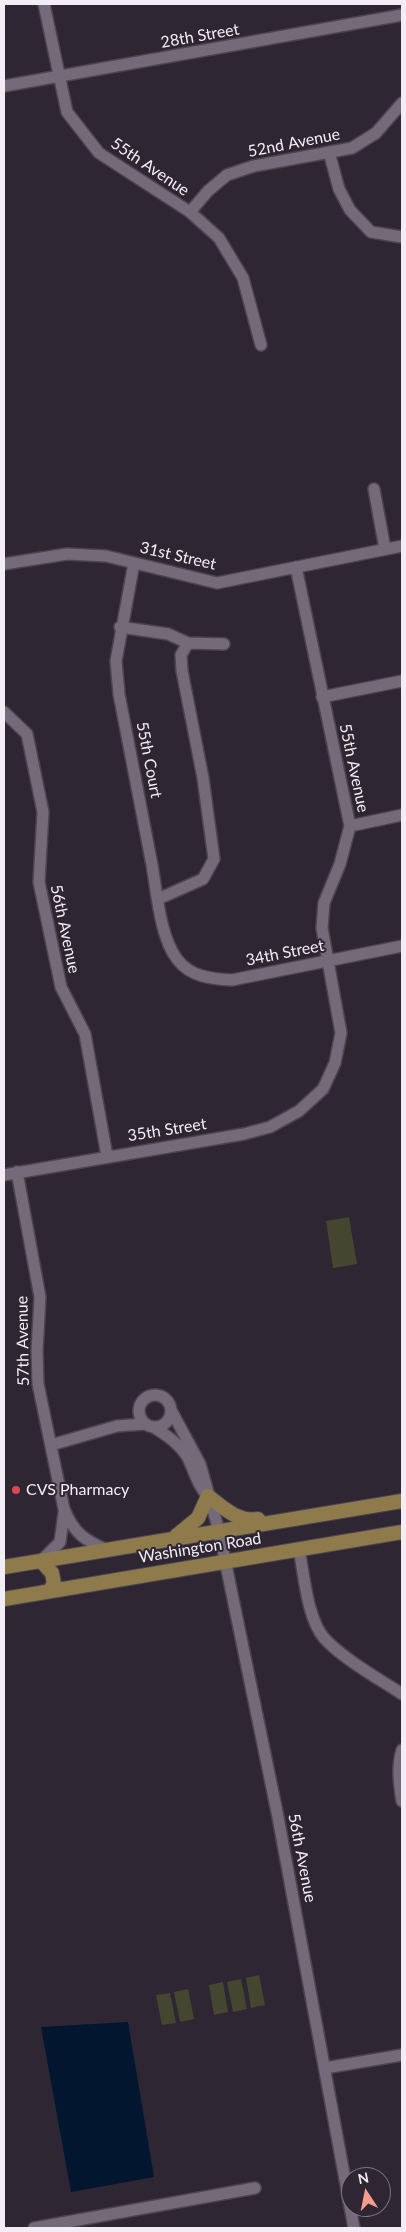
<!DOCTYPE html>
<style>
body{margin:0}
#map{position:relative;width:406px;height:2232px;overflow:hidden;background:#2e2632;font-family:Lato,sans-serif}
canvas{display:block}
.frame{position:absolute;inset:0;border:5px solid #f3eef6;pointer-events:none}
.north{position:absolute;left:341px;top:2167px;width:50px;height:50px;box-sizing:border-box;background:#2e2632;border:1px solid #7d7680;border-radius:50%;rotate:349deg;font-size:14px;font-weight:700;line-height:20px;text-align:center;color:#f3eef6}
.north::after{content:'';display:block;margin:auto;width:18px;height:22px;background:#f59d8d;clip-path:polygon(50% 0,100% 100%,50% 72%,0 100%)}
</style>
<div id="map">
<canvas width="406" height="2232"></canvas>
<div class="frame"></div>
<div class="north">N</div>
</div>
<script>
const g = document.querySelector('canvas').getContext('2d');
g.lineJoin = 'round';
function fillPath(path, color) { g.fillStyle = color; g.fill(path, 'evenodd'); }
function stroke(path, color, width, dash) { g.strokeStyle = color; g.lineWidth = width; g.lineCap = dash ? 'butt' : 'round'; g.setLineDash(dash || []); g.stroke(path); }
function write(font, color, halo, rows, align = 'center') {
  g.font = font + ' Lato,sans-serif'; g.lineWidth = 4; g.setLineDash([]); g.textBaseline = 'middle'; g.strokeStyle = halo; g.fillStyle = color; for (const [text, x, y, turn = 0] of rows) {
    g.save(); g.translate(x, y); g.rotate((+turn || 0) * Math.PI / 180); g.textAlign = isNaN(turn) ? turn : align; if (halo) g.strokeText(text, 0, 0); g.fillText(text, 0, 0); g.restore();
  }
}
const green = new Path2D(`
 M349,1217l8,47 -24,4 -7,-47z
 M259,1975l6,30 -14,3 -5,-30z
 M241,1979l6,30 -14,3 -6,-30z
 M223,1982l5,30 -14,3 -5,-30z
 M188,1989l6,30 -14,3 -6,-30z
 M170,1993l6,30 -14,2 -6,-30z`);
const water = new Path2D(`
 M128,2022l26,155 -83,15 -30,-165z`);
const minor = new Path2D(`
 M44,4l23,108 32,41 91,59 29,26 24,40 18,67
 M4,86l398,-71
 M329,152l10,37 11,21 21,22 31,5
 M190,212l18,-21 19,-16 27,-9 98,-18 24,-15 26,-30
 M374,489l11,60
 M134,563l-18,98 3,33c11,57 22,114 33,171 5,28 8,72 25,94 13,18 35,20 55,21l170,-34
 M4,564l63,-10 39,2 111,27 185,-37
 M120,627l48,7 20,9 36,1
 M322,697l80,-16
 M4,712l23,22 16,78 -4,70 22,105 24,47 22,122
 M350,826l52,-11
 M158,899l45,-20 11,-20 -11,-81 -21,-107 -1,-16 7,-12
 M17,1172l23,125 -3,54 1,33 26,125c10,24 20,31 43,41
 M4,1175l240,-41 26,-7 29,-16 24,-22 12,-26 6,-30 -19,-105 2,-25 16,-39 10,-38 -54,-259
 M139 1411a16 16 0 1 1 32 0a16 16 0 1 1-32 0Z
 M171,1410l29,54 19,67 59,286 76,411
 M153,1427c14,8 27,17 35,31 7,14 9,27 20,38
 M51,1445l66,-19 28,-2
 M299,1549c5,25 8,69 25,89 18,20 55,41 78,56
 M41,1561l19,-19 4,-29
 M402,1750c-5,17 -3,33 0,51
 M325,2068l77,-13
 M34,2228l221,-40`);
const major = new Path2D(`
 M176,1536l22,-18 10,-22c16,12 29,26 50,23
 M41,1561l11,12 2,11 -5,7
 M4,1567l398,-66
 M4,1599l398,-67`);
const markers = [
 [16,1490,5,"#e0444e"]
];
const streetNames = [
 ["28th Street",200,36,-10],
 ["52nd Avenue",294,143,-11],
 ["55th Avenue",150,167,34],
 ["31st Street",178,556,13],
 ["55th Court",149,760,79],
 ["55th Avenue",354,768,78],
 ["56th Avenue",65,929,78],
 ["34th Street",285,953,-11],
 ["35th Street",167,1130,-9],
 ["57th Avenue",23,1341,-91],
 ["Washington Road",200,1548,-9],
 ["56th Avenue",302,1858,79]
];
const poiNames = [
 ["CVS Pharmacy",26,1490]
];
fillPath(green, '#454630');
fillPath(water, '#02172f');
stroke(minor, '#4b454f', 14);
stroke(major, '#4b454f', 16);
stroke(minor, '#746a79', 11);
stroke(major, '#8e7a4b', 14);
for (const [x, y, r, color] of markers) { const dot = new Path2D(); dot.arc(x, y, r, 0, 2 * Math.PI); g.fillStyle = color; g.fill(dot); stroke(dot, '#2e2632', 2); }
write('16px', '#f3eef6', '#2e2632', streetNames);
write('16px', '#f3eef6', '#2e2632', poiNames, 'left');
</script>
